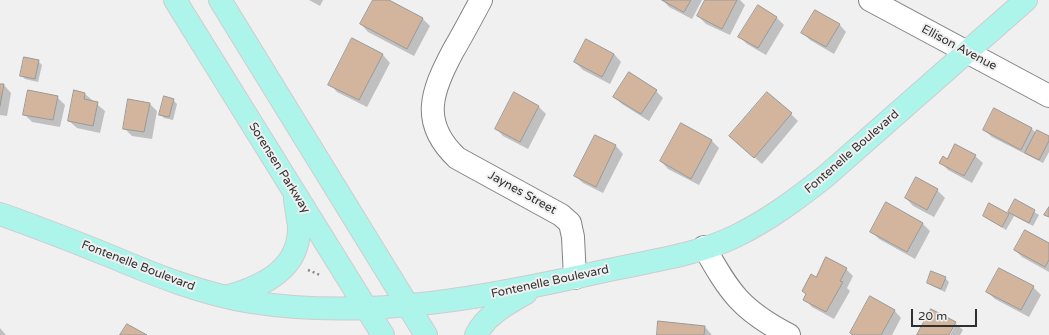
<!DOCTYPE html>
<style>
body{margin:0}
#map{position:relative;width:1049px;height:335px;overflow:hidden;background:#f0f0f1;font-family:"Varela Round",sans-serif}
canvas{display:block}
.scale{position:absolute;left:911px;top:309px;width:66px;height:18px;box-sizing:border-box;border:2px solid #2f3030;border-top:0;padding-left:5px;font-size:12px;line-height:14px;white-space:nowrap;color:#2f3030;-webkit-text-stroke:3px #f0f0f1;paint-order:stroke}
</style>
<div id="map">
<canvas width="1049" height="335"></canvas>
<div class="scale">20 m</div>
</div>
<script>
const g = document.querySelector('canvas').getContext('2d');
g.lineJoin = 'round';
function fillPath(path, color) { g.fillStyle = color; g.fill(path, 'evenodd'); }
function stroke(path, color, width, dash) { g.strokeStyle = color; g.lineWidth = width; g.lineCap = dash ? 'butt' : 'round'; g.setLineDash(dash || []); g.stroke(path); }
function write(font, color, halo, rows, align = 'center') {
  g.font = font + ' "Varela Round",sans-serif'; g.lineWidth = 4; g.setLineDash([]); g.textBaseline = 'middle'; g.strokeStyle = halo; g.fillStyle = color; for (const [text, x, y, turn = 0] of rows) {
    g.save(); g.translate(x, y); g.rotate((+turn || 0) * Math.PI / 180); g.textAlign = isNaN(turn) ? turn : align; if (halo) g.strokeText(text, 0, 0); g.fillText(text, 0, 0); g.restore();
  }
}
const shadow = new Path2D(`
 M309,0h14l-3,6z
 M374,0h13l36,19 7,7 -16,30 -46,-24 -7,-8z
 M663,0h39l-10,19 -23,-12z
 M707,0h33l5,5 -15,30 -24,-11 -8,-8z
 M776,17l8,8 -18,30 -19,-11 -7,-7z
 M839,24l7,8 -12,22 -24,-14 -7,-7z
 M353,40l30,15 7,8 -23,44 -30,-15 -7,-8z
 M614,54l7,8 -11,22 -27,-14 -8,-8z
 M38,61l4,4 -4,17 -13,-3 -4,-4z
 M0,85h4l7,8 -4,23 -7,-1z
 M656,91l7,7 -14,23 -27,-17 -7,-7z
 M75,92l10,2 20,17 -5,22 -23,-5 -8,-7z
 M514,94l25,13 7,7 -18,35 -25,-13 -7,-8z
 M57,97l8,8 -5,22 -28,-5 -8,-8z
 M173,100l4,4 -4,16 -9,-2 -4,-4z
 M150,104l7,7 -5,28 -20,-3 -8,-8z
 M791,114l7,7 -36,43 -24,-21z
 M681,124l31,17 7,7 -20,37 -31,-16 -7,-8z
 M1032,129l4,4 13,4v15l-6,11 -51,-26 -8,-7z
 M595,136l21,10 7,8 -20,39 -20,-10 -8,-7z
 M975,156l8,7 -11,20 -24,-13 -7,-7 7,-3z
 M916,179l21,11 8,8 -11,19 -21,-11 -7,-8z
 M1015,200l24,15 -6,11 -19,-10 -8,14 -22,-14 24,-2z
 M886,203l37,21 7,7 -15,28 -36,-20 -8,-8z
 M1049,244v28l-27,-15 -7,-7z
 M846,269l7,7 -6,12 3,3 -16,28 -22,-12 -8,-8 12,-21z
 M999,269l34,18 8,8 -12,22 -34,-18 -8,-7z
 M945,278l4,4 -4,10 -13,-6 -4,-4z
 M894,310l7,8 -9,17h-39z
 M955,323l8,7 -3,5h-10l6,-11h-2l-6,11h-30z
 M705,327l7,8h-54z
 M0,328l6,7h-6z`);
const building = new Path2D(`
 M373,0h16l34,18 -16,31 -47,-25z
 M662,0h29l-7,12z
 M705,0h32l-15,29 -25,-13z
 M758,5l19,12 -19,31 -20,-11z
 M815,10l25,14 -14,23 -25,-14z
 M352,38l31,16 -24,46 -31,-15z
 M586,39l28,15 -12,23 -28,-15z
 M24,57l15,3 -4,19 -15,-3z
 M629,72l28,18 -16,24 -28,-17z
 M0,84h4l-4,22z
 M28,90l30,6 -5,24 -30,-5z
 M74,90l11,3 -1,6 14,3 -5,24 -25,-5z
 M514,92l25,14 -19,36 -25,-13z
 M767,92l25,21 -38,45 -25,-22z
 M164,96l10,3 -5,18 -10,-2z
 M128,99l22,4 -6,29 -21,-3z
 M994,108l38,20 -11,22 -38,-20z
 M681,123l31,17 -21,39 -31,-18z
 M1037,130l12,6v5l-10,19 -14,-7z
 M595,135l21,10 -20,42 -22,-11z
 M955,144l21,11 -12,21 -25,-13 4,-7 4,3z
 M916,177l22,12 -11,21 -22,-12z
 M1015,199l20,11 -6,13 -21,-11z
 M886,202l37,21 -16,29 -37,-20z
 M989,203l20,11 -7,13 -19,-11z
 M1049,207v10l-5,-2z
 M1025,230l24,13v17l-4,7 -31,-17z
 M826,257l21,11 -7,13 3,1 -17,30 -23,-12 3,-6 -4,-3 9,-17 5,3z
 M999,268l35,18 -13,24 -35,-18z
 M931,271l15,6 -5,12 -14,-6z
 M870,296l25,14 -14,25h-28l-3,-2z
 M931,309l25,13 -7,13h-32z
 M658,321l47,5 -1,9h-47z
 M127,324l20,11h-27z`);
const path = new Path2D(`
 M308,270l12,5`);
const minor = new Path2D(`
 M481,0c-9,17 -18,34 -28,51 -21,40 -34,71 4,107l104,57 9,8 3,14 2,41
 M870,0l179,96
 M704,247c26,46 37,63 85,88`);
const major = new Path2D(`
 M175,0l208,335
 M220,0l206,335
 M0,214c37,13 73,27 110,42 45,19 92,38 141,46 120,19 241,-6 358,-32 42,-9 88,-15 127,-34 33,-16 62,-38 90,-60l200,-176
 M229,296c34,-10 71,-27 70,-69 -1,-9 -3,-19 -4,-28
 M476,335c10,-20 31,-31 50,-42`);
const streetNames = [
 ["Ellison Avenue",959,48,28],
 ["Fontenelle Boulevard",852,152,-41],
 ["Sorensen Parkway",279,168,58],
 ["Jaynes Street",522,193,29],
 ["Fontenelle Boulevard",138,266,21],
 ["Fontenelle Boulevard",550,282,-12]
];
fillPath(shadow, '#0003');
fillPath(building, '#d2b59c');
stroke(building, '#9a9998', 1);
stroke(minor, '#828384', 24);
stroke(major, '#cdcdcd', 24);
stroke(path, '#888889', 2.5, [2, 3]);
stroke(minor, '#fff', 22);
stroke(major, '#adf5ea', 22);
write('12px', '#2f3030', '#f0f0f1', streetNames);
</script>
